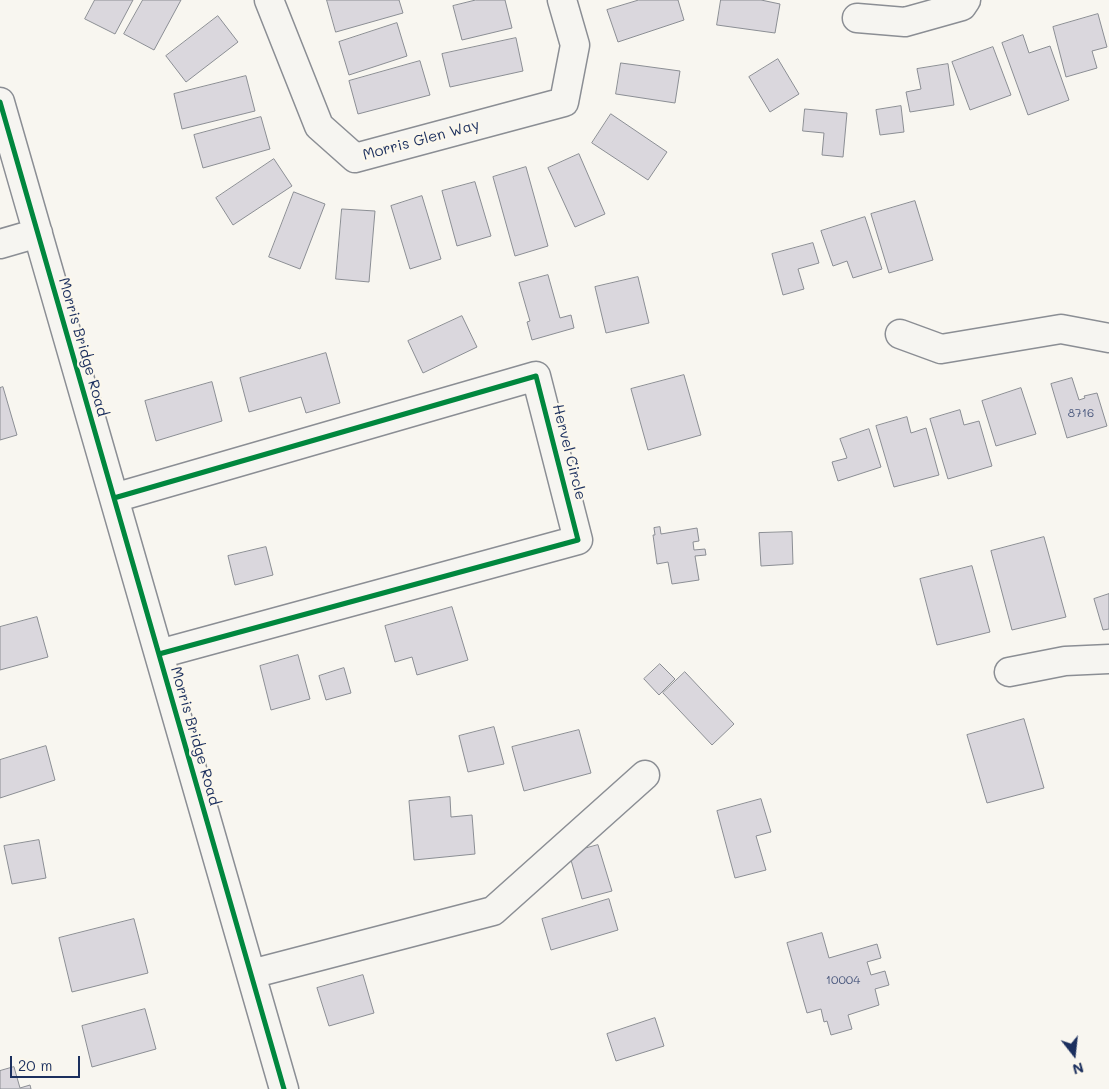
<!DOCTYPE html>
<style>
body{margin:0}
#map{position:relative;width:1109px;height:1089px;overflow:hidden;background:#f8f6f0;font-family:Mali,sans-serif}
canvas{display:block}
.north{position:absolute;left:1049px;top:1029px;width:50px;height:50px;-webkit-text-stroke:4px #fbf7ec;paint-order:stroke;rotate:164deg;font-size:14px;font-weight:700;line-height:20px;text-align:center;color:#1b2f5e}
.north::after{content:'';display:block;margin:auto;width:18px;height:22px;background:#1b2f5e;clip-path:polygon(50% 0,100% 100%,50% 72%,0 100%)}
.scale{position:absolute;left:10px;top:1056px;width:70px;height:22px;box-sizing:border-box;border:2px solid #1b2f5e;border-top:0;padding-left:6px;font-size:15px;line-height:18px;white-space:nowrap;color:#1b2f5e;-webkit-text-stroke:4px #fbf7ec;paint-order:stroke}
</style>
<div id="map">
<canvas width="1109" height="1089"></canvas>
<div class="north">N</div>
<div class="scale">20 m</div>
</div>
<script>
const g = document.querySelector('canvas').getContext('2d');
g.lineJoin = 'round';
function fillPath(path, color) { g.fillStyle = color; g.fill(path, 'evenodd'); }
function stroke(path, color, width, dash) { g.strokeStyle = color; g.lineWidth = width; g.lineCap = dash ? 'butt' : 'round'; g.setLineDash(dash || []); g.stroke(path); }
function write(font, color, halo, rows, align = 'center') {
  g.font = font + ' Mali,sans-serif'; g.lineWidth = 4.5; g.setLineDash([]); g.textBaseline = 'middle'; g.strokeStyle = halo; g.fillStyle = color; for (const [text, x, y, turn = 0] of rows) {
    g.save(); g.translate(x, y); g.rotate((+turn || 0) * Math.PI / 180); g.textAlign = isNaN(turn) ? turn : align; if (halo) g.strokeText(text, 0, 0); g.fillText(text, 0, 0); g.restore();
  }
}
const building = new Path2D(`
 M95,0h38l-18,34 -30,-15z
 M143,0h38l-27,50 -30,-16z
 M327,0h72l4,13 -67,19z
 M476,0h29l7,28 -50,12 -9,-34z
 M639,0h39l6,20 -66,22 -11,-32z
 M721,0h40l19,4 -5,29 -58,-8z
 M1098,14l9,33 -15,4 5,17 -31,9 -13,-50z
 M218,16l20,26 -52,40 -20,-26z
 M397,23l10,33 -58,19 -10,-33z
 M1023,35l6,18 21,-7 19,54 -41,15 -26,-72z
 M516,38l7,33 -73,16 -8,-33z
 M993,47l18,48 -41,15 -18,-48z
 M778,59l21,35 -29,18 -21,-35z
 M420,61l10,34 -72,19 -9,-33z
 M621,63l59,8 -5,32 -59,-9z
 M948,64l6,41 -44,7 -4,-20 15,-3 -4,-20z
 M246,76l9,35 -73,18 -8,-35z
 M901,106l3,26 -24,3 -4,-25z
 M805,109l42,4 -4,44 -21,-2 2,-22 -21,-2z
 M611,114l56,38 -19,28 -56,-37z
 M261,117l9,32 -67,19 -9,-33z
 M579,154l26,60 -30,13 -27,-59z
 M274,159l18,27 -59,39 -17,-27z
 M526,167l22,79 -33,10 -22,-79z
 M475,182l16,54 -34,10 -15,-55z
 M294,192l31,12 -25,65 -31,-12z
 M422,196l19,63 -31,10 -19,-63z
 M915,201l18,59 -44,13 -18,-59z
 M342,209l33,2 -6,71 -33,-3z
 M865,217l17,52 -29,9 -6,-17 -14,5 -12,-35z
 M813,243l6,20 -21,6 6,20 -21,6 -11,-41z
 M548,275l12,43 11,-3 3,13 -42,12 -5,-18 3,-1 -11,-38z
 M638,277l11,46 -43,10 -11,-46z
 M462,316l15,31 -54,26 -15,-32z
 M326,353l14,50 -34,10 -5,-16 -52,15 -9,-34z
 M684,375l17,60 -53,15 -17,-61z
 M1072,378l7,22 6,-2 -1,-2 13,-3 10,33 -40,12 -16,-54z
 M212,382l10,39 -66,20 -11,-40z
 M3,387l14,48 -17,5v-52z
 M1021,388l15,46 -40,12 -14,-45z
 M960,410l4,15 15,-4 13,45 -44,13 -18,-60z
 M907,417l4,16 15,-5 13,47 -45,12 -18,-61z
 M869,429l12,38 -43,14 -6,-19 15,-4 -7,-19z
 M660,527l1,7 36,-6 2,13 -6,1 1,8 11,-1 1,6 -11,1 4,24 -27,4 -4,-22 -11,2 -4,-29h2l-1,-7z
 M792,532l1,32 -32,2 -2,-33z
 M1044,537l22,80 -54,13 -21,-79z
 M266,547l7,28 -38,10 -7,-29z
 M972,566l18,66 -53,13 -17,-66z
 M1109,594v35l-6,1 -9,-31z
 M452,607l16,53 -51,15 -5,-18 -17,5 -10,-36z
 M37,617l11,40 -48,13v-43z
 M298,655l12,44 -39,11 -11,-44z
 M660,664l15,15 -16,16 -15,-16z
 M344,668l7,25 -25,7 -7,-24z
 M685,672l49,52 -22,21 -49,-52z
 M1024,719l20,69 -57,15 -20,-68z
 M494,727l10,37 -36,8 -9,-36z
 M579,730l12,43 -67,18 -12,-44z
 M46,746l9,34 -55,18v-38z
 M450,797l1,20 21,-2 3,39 -61,6 -5,-59z
 M761,799l10,33 -15,4 10,34 -31,8 -18,-67z
 M39,840l7,38 -34,6 -8,-38z
 M598,845l14,46 -30,8 -13,-46z
 M609,899l9,31 -67,20 -9,-31z
 M134,919l14,54 -76,19 -13,-54z
 M822,933l7,25 48,-14 4,14 -14,4 4,13 14,-4 4,14 -14,4 4,16 -31,10 4,14 -21,6 -4,-14 -3,1 -3,-13 -14,4 -20,-70z
 M363,975l11,38 -45,13 -12,-38z
 M145,1009l11,40 -64,18 -10,-41z
 M655,1018l9,28 -48,15 -9,-27z
 M14,1067l6,21 10,-3 1,4h-31v-18z`);
const minor = new Path2D(`
 M269,0l50,126 36,32 209,-56 11,-57 -13,-45
 M857,18l48,4 57,-16 4,-6
 M0,102l284,987
 M0,244l38,-11
 M900,334l41,15 120,-20 48,9
 M114,498l422,-122 42,164 -419,114
 M1009,672l56,-11 44,-2
 M251,974l242,-63 152,-136`);
const cycleway = new Path2D(`
 M0,102l284,987
 M114,498l422,-122 42,164 -419,114`);
const numberNames = [
 ["8716",1081,413],
 ["10004",843,980]
];
const streetNames = [
 ["Morris Glen Way",421,140,-15],
 ["Morris Bridge Road",83,347,74],
 ["Hervel Circle",569,452,76],
 ["Morris Bridge Road",195,736,74]
];
fillPath(building, '#dad7dd');
stroke(building, '#8b8e94', 1);
stroke(minor, '#8b8e94', 31);
stroke(minor, '#f6f5f1', 28);
stroke(cycleway, '#00873e', 5);
write('12px', '#4b597e', null, numberNames);
write('15px', '#1b2f5e', '#fbf7ec', streetNames);
</script>
